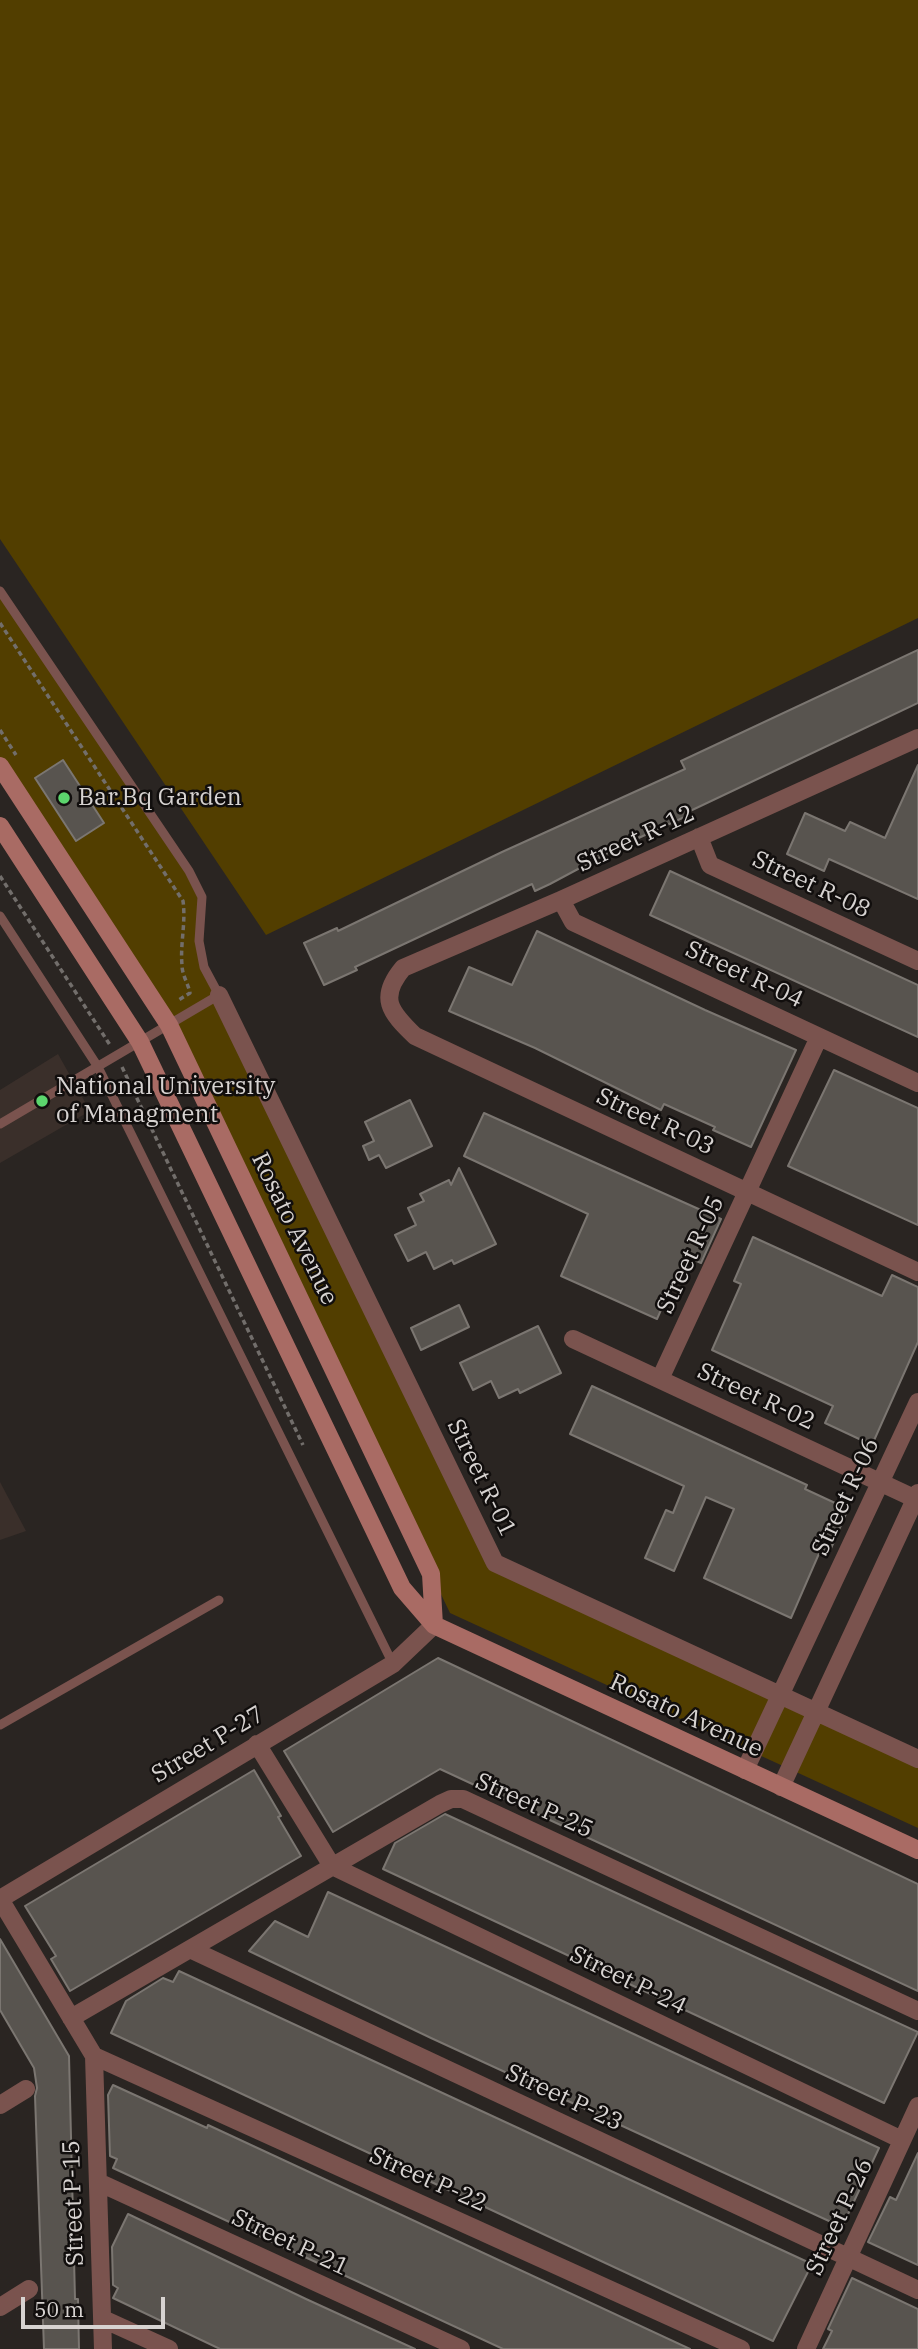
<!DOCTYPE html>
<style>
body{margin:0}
#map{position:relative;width:918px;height:2349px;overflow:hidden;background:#2a2522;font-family:"IBM Plex Serif",serif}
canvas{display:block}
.scale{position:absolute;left:21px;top:2297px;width:144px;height:32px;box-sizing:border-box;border:4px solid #d7d3d1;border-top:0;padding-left:9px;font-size:21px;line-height:24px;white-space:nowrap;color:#d7d3d1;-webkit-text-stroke:5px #110e0d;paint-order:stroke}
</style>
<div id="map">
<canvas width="918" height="2349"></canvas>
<div class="scale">50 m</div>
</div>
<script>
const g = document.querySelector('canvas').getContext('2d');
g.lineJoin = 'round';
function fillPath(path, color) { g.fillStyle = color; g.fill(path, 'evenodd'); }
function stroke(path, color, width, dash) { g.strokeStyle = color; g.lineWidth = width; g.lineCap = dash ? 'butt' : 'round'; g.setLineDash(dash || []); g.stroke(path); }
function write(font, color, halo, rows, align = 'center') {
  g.font = font + ' "IBM Plex Serif",serif'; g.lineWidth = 5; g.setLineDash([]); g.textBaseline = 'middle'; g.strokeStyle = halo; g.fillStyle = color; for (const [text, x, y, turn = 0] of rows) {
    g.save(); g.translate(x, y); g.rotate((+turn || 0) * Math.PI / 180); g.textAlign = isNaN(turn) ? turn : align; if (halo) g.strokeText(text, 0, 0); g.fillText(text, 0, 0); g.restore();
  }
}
const built = new Path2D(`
 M58,1054l32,57 -90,52v-73z
 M0,1482l26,49 -26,9z`);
const green = new Path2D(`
 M0,0h918v618l-652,317 -266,-396z
 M0,591l202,306 2,70 291,596 423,196v69l-468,-215 -281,-588 -169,-259z`);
const building = new Path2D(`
 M918,650v53l-230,109 1,3 -68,31 -71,38 -15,7 -3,-7 -177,83 2,3 -33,15 -20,-42 33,-15 1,3 164,-79 183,-83 -4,-8z
 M63,760l41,63 -28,18 -41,-63z
 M918,765v134l-89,-40 -5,12 -37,-17 18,-41 40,18 5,-9 35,16z
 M670,871l248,114v52l-268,-122z
 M537,931l168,79 91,40 -45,97 -38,-17 2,-3 -51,-23 -3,6 -126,-62 -86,-37 20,-44 43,18z
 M834,1070l84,38v117l-130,-59z
 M410,1100l22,46 -46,22 -7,-13 -10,5 -6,-14 11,-5 -9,-19z
 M484,1113l237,106 -20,44 -16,-7 -28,63 -96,-43 27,-62 -124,-58z
 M459,1168l37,76 -42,20 -2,-4 -18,9 -8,-17 -18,9 -13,-26 21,-10 -8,-17 16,-7 -4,-7 29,-14 2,5z
 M753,1237l129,59 10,-21 26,12v55l-46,103 -47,-22 8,-17 -121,-56 29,-66 -7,-3z
 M459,1305l10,22 -48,23 -10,-22z
 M538,1326l23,47 -41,20 -2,-4 -19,9 -8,-17 -18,9 -13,-27z
 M592,1386l215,99 -2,4 43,20 -19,44 -8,-4 -30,69 -87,-40 30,-69 -28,-12 -32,74 -29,-13 21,-48 7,3 11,-27 -114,-52z
 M438,1658l480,226v107l-478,-222 -107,63 -49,-81z
 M254,1770l27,46 -3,1 23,39 -231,135 -19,-32 5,-3 -31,-50z
 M445,1814l473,218 -34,71 -501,-234 12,-26z
 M328,1892l551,256 -37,79 -411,-189 -182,-87 26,-30 33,16z
 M0,1939l69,117 6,243h3l1,50h-35l-9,-253 2,-8 -3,-20 -34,-58z
 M179,1971l633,293 -39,77 -662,-308 15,-32 37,-23 10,4z
 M113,2085l94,43 1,-3 482,224h-187l-390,-181 4,-9 -7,-3 -2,-61z
 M918,2153v112l-50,-23 22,-45 6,3z
 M128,2214l178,85 109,50h-195l-107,-51 5,-10 -5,-3 -1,-38z
 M852,2278l66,31v40h-95l9,-18 -4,-2z`);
const path = new Path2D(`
 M0,623l183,278c3,22 -3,43 -1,64 0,10 6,18 8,28l-13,8
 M0,730l16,25
 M0,876l110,169
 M122,1067l181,378`);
const lane = new Path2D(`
 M0,591l189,280 13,26 -3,44 5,26 15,28 -219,129
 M0,916l98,151 295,597
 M0,1725l219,-125`);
const street = new Path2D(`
 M918,738l-357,162 -158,68c-25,30 -13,44 12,68l503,236
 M699,837l11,28 208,96
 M561,900l12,22 345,161
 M219,995l276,568 423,196
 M573,1339l345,161
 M660,1379l159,-342
 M257,1744l75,122 570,274
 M745,1770l173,-368
 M781,1787l137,-294
 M0,1899l393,-235 41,-39
 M0,1899l94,157 9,293
 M190,1949l728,341
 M71,2018l369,-214 11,-5h12l455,212
 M94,2056l647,293
 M0,2105l26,-16
 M98,2182l363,167
 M0,2307l29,-18
 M103,2319l66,30
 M806,2349l112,-243`);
const secondary = new Path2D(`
 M0,766l169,259 262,549 3,51
 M0,826l140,216 262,546 32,37 484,225`);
const markers = [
 [64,798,7,"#5cd56d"],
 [42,1101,7,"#5cd56d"]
];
const poiNames = [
 ["Bar.Bq Garden",78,798],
 ["National University",56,1087],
 ["of Managment",56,1115]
];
const streetNames = [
 ["Street R-12",636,839,-25],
 ["Street R-08",811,885,25],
 ["Street R-04",744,975,25],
 ["Street R-03",655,1122,25],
 ["Rosato Avenue",294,1229,64],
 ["Street R-05",691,1255,-65],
 ["Street R-02",756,1397,25],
 ["Street R-01",481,1478,64],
 ["Street R-06",846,1497,-65],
 ["Rosato Avenue",686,1716,25],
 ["Street P-27",208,1745,-31],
 ["Street P-25",534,1806,24],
 ["Street P-24",628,1981,26],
 ["Street P-23",564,2098,25],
 ["Street P-22",428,2180,24],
 ["Street P-15",74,2203,-92],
 ["Street P-26",840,2217,-65],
 ["Street P-21",290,2243,25]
];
fillPath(built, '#3a2f2a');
fillPath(green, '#523e00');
fillPath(building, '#58544f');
stroke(building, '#7b7671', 2);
stroke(path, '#726e6b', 3.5, [5, 3.5]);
stroke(lane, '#7a534e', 9);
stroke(street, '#7a534e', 18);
stroke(secondary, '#a96b64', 18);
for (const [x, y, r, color] of markers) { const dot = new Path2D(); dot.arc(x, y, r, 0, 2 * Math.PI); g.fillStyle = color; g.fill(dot); stroke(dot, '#110e0d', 2.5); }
write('24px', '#d7d3d1', '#110e0d', poiNames, 'left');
write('24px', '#d7d3d1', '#110e0d', streetNames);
</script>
